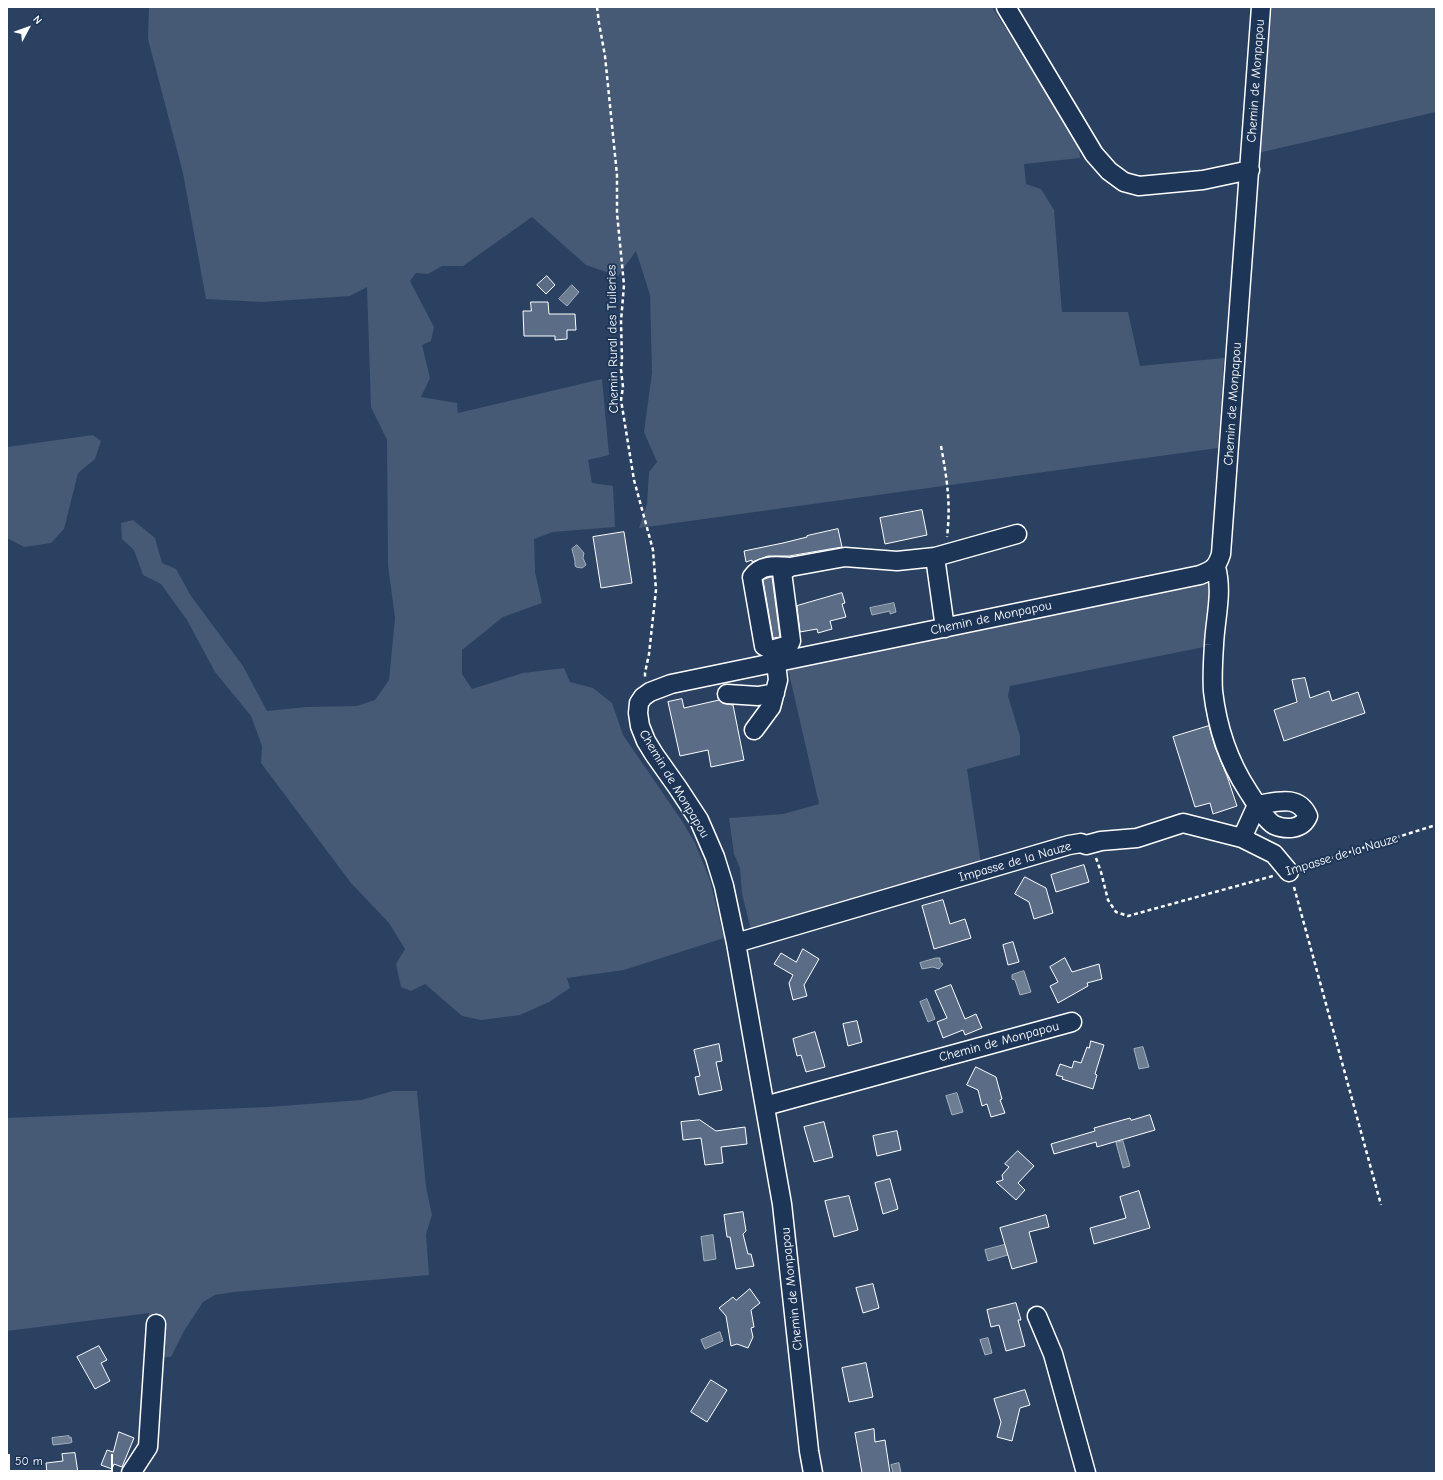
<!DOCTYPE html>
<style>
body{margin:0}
#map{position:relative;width:1443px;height:1480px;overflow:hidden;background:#2a4161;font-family:"Comic Neue",sans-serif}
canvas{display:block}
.frame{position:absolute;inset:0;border:8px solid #fff;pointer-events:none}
.north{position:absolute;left:8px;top:8px;width:40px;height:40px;-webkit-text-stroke:3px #1d3557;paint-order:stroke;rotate:49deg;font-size:11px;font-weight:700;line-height:16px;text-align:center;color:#fff}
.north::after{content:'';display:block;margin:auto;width:14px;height:18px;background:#fff;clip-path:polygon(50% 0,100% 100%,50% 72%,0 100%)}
.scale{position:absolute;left:8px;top:1454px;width:105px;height:18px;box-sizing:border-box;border:2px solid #fff;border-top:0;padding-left:5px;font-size:12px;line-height:14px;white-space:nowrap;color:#fff;-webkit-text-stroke:3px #1d3557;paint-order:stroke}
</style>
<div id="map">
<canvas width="1443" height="1480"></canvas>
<div class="frame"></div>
<div class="north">N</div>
<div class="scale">50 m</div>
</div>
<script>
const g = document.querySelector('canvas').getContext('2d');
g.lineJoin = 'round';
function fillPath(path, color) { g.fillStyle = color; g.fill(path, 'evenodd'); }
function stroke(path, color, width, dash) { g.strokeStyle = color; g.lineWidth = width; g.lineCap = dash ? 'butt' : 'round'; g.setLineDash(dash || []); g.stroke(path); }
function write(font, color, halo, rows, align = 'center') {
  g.font = font + ' "Comic Neue",sans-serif'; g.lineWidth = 4; g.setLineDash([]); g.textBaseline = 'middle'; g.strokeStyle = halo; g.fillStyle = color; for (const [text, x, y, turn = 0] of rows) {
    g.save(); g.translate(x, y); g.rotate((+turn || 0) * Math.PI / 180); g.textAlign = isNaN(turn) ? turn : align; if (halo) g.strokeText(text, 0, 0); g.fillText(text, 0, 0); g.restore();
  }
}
const green = new Path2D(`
 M149,7h843l87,137 1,14 -56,6 2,20 15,5 13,21 8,102h66l12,54 84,-8 -6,90 -579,80 8,-24 2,-32 8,-10 -13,-30 8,-59 -2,-78 -14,-44 -18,25 -32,-11 -54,-48 -69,49h-21l-14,8 -12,-1 -6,8 24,46 -3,14 -9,4 8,33 -9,19 36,6 1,10 144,-34 7,76 -21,5 4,23 21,3 2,41 -62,5 -19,7 1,33 7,31 -39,14 -41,33v24l10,15 51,-16 41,-5 6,14 23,6 19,15 11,32 59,86 13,22 15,37 14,58 -100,32 -57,8 3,10 -21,14 -29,13 -39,5 -19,-4 -37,-32 -14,7 -10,-4 -5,-23 9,-15 -16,-26 -38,-40 -90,-120 1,-17 -11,-30 -36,-44 -28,-52 -26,-36 -18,-9 -9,-25 -12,-11 -1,-16 12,-3 22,18 7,25 14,6 15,27 52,70 24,45 40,-4 50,-1 18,-6 14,-20 6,-62 -7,-53 -1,-125 -16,-33 -4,-120 -17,9 -88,6 -56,-3 -23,-126 -35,-134z
 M1272,7h164v105l-178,41z
 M93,435l8,6 -6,18 -17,14 -14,56 -13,14 -27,4 -17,-9v-91z
 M1207,579l5,2 -3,65 -199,40 -2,10 12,40v19l-53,14 14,95 -230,66 -9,-36 -2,-26 -6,-14 -5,-36 54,-4 36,-10 -31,-135 21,-5z
 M393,1091h24l9,96 6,28 -6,19 3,41 -195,17 -19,3 -12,7 -19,29 -13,26 -25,1 3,-45 -142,18v-213l261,-11 93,-7z`);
const water = new Path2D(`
 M572,285l7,7 -12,14 -8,-7z
 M577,545l7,8 -1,5 3,7 -4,3 -6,-1 -1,-2v-4l-3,-12z
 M894,603l2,9 -6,2v-3l-18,4 -2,-7z
 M936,958h4v4l3,2 -4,5 -6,-2 -11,2 -2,-6z
 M1024,971l7,21 -11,3 -5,-15 -3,-1v-4z
 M927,999l8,20 -7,3 -8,-20z
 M1143,1047l6,20 -10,2 -5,-20z
 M957,1093l6,19 -11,3 -6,-19z
 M1123,1141l7,25 -7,2 -7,-25z
 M713,1235l3,24 -12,2 -3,-24z
 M1008,1244l3,10 -23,7 -3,-11z
 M720,1332l3,9 -18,8 -4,-9z
 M988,1338l4,15 -7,2 -5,-15z
 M69,1436v2l2,-1 1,5 -2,1 -17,2 -1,-7z
 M899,1463l2,10h-8l-2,-8z`);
const building = new Path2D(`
 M547,276l8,9 -9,9 -9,-9z
 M531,302h17l1,12h26l1,16h-9v9l-12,1v-4h-31l-1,-25h8z
 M922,510l5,25 -42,9 -5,-26z
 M838,529l4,18 -53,9h-21l-16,6v-2l-6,2 -2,-11 39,-8 24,-6v-1z
 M624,532l8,51 -31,5 -8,-51z
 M772,577l8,60 -7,1 -10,-58z
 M842,593l3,10 -3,1 4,13 -16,4 2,8 -14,4 -1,-4 -17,3 -3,-26z
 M1305,678l5,20 19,-7 3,10 26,-9 7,21 -81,28 -10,-31 23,-8 -5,-22z
 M682,699l2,9 35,-8 7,4 7,1 11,55 -33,7 -3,-17 -28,6 -12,-54z
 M1209,726l6,21 12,29 10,30 -24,8 -3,-11 -15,4 -22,-70z
 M1084,865l5,17 -33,10 -5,-17z
 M1025,877l21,11 7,25 -19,6 -5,-17 -14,-8z
 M943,900l7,24 15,-5 6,19 -37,11 -12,-43z
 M1013,942l6,20 -11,3 -5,-20z
 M803,949l16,10 -15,26 3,11 -14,4 -4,-17 4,-8 -19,-11 7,-11 15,9z
 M1065,958l7,14 27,-8 3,15 -15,4 1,3 -30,17 -8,-17 8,-4 -8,-15z
 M951,985l14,34 11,-5 6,14 -17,7 -2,-5 -20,8 -6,-16 10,-4 -12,-27z
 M857,1021l5,21 -14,4 -5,-22z
 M815,1032l10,35 -19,5 -5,-17 -4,1 -4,-17z
 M1091,1041l13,4 -9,29 2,1 -4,14 -31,-10 1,-2 -7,-2 4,-11 12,4 2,-7 7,2 6,-16 2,1z
 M719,1044l3,17 -6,1 6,28 -23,5 -4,-18 5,-1 -6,-26z
 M976,1067l20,10 6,22 -2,1 5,13 -14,4 -4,-13 -5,2 -4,-16 -11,-5z
 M1150,1115l5,15 -58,17 -1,-5 -42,12 -3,-10 44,-13 -1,-3 36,-10 1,2z
 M700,1120l16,11 29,-4 2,17 -26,3 2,16 -18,2 -4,-27 -18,2 -2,-18z
 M824,1122l9,35 -19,5 -10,-35z
 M897,1131l4,19 -24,6 -4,-20z
 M1018,1151l16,15 -16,17 7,7 -9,10 -20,-18 7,-2 -1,-5 7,-8 -4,-3z
 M890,1179l8,30 -15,5 -8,-31z
 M1139,1191l11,37 -56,16 -4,-16 36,-10 -6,-21z
 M849,1196l9,34 -24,7 -9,-36z
 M743,1212l3,19 -3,3 5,20h3l3,12 -18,3 -6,-32h-3l-3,-22z
 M1046,1215l3,12 -20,5 8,30 -25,7 -12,-41z
 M873,1284l6,24 -16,5 -7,-25z
 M750,1289l10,14 -9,7 3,17 -3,1 2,9 -5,11 -11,-4 -6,2 -5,-30 -7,-8 14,-11 3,3z
 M1016,1303l5,17h-3l7,26 -19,5 -7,-26 -8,2 -4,-17z
 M99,1346l8,14 -6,3 9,18 -15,8 -18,-32z
 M866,1363l7,34 -24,5 -7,-34z
 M711,1380l16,10 -20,32 -16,-10z
 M1025,1390l5,15 -10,3 -8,33 -15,-4 4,-15 -7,-23z
 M874,1429l1,13 10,-2 5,33h-28l-7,-40z
 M119,1432l15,6 -12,29 -8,-3 -2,5 -11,-4 6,-15 6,2z
 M75,1453l3,20h-31l-1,-10 17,-2 -1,-7z`);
const path = new Path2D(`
 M597,7l2,16 6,33 10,99 2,20v38l7,72 -3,36 1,39 -1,10 2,17 -2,13 13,80 19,70 3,40 -7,64 -4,19v5
 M941,446c6,33 10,58 6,91
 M1096,858l5,14 7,28 8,12 12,4 145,-40
 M1302,867l134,-42
 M1294,887l87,318`);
const minor = new Path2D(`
 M1006,7l88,147 15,17 15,11 15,4 64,-6 47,-10
 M935,557l82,-23
 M790,567c-15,-1 -29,-3 -38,10l12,69 7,4 18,-5 2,-4 -9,-69 8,-5 55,-10 52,4 38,-4 10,71
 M1216,567c7,26 -1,52 -2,78 -1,15 -2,31 -1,46 4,35 16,71 35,100 6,9 17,29 26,34 12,5 28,5 34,-9 -10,-22 -31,-14 -51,-11l-15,33
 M727,694l31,2 17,-3
 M754,730l17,-23 7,-27 -2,-17
 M736,943l333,-98 12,-2 5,2 15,-4 36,-3 46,-15 59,15 32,16 15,18
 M765,1106l307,-84
 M1037,1316l16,38 33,119
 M131,1473l17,-26 8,-123
 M813,1473l-4,-22 -27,-247 -46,-261 -12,-57 -9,-29 -16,-37 -21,-32 -24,-34 -8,-13 -6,-15 -2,-13 1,-10 4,-6 7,-5 21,-8 529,-109c13,-5 17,-8 21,-21l40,-547`);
const streetNames = [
 ["Chemin de Monpapou",1256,81,-86],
 ["Chemin Rural des Tuileries",613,339,-91],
 ["Chemin de Monpapou",1233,404,-86],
 ["Chemin de Monpapou",991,618,-12],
 ["Chemin de Monpapou",674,784,59],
 ["Impasse de la Nauze",1342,855,-17],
 ["Impasse de la Nauze",1015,862,-16],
 ["Chemin de Monpapou",999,1042,-15],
 ["Chemin de Monpapou",792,1289,-96]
];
fillPath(green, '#465975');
fillPath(water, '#6d7d92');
stroke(water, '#a7b1be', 1);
fillPath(building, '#5b6c86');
stroke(building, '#fff', 1);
stroke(minor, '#fff', 21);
stroke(path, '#fff', 2.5, [4, 3]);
stroke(minor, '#1d3557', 18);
write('13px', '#fff', '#1d3557', streetNames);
</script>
